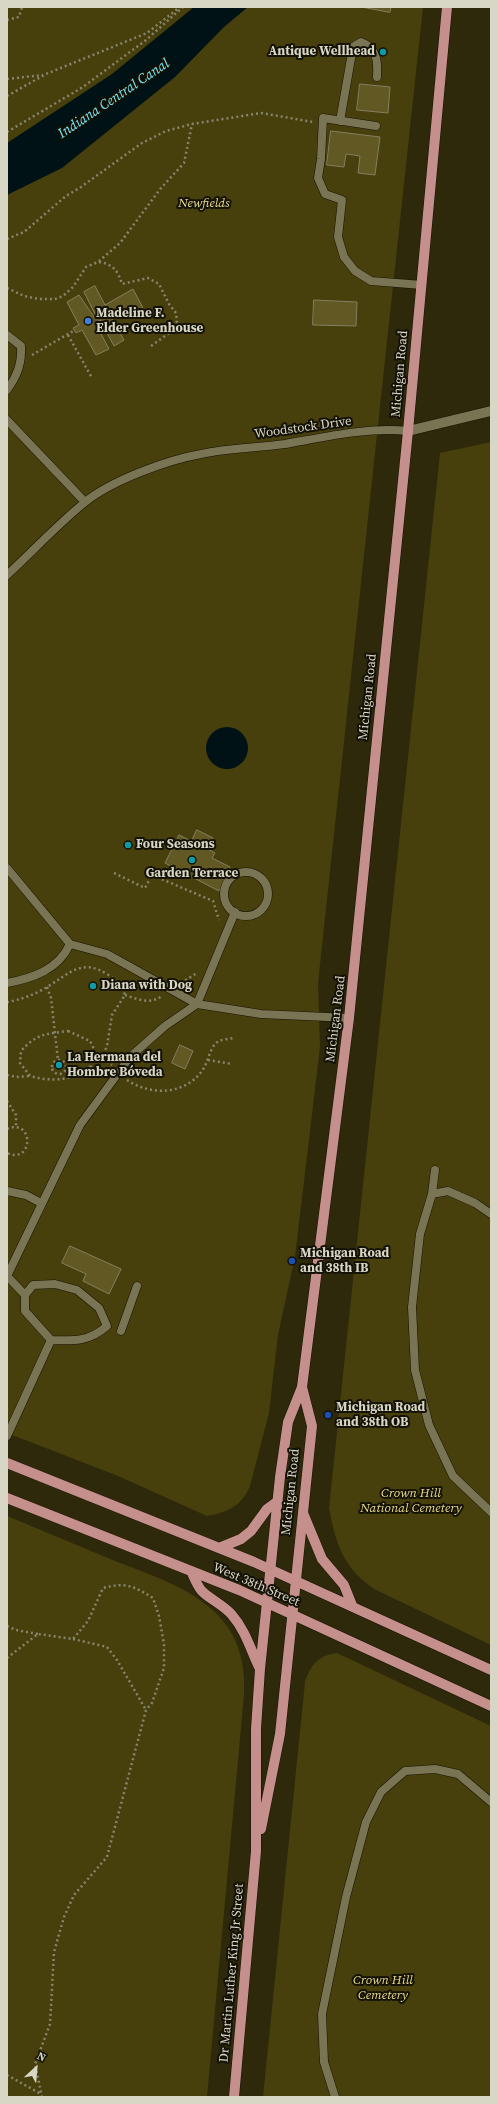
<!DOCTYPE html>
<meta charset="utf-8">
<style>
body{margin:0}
#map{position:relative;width:498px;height:2104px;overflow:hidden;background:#2e290b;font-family:"Source Serif 4",serif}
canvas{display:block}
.frame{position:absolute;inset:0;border:8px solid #d8d6c5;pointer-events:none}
.north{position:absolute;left:16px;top:2048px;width:40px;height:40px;-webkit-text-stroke:3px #141106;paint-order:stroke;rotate:26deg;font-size:11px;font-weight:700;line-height:16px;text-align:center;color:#d8d6c5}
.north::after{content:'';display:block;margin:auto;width:14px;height:18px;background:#d8d6c5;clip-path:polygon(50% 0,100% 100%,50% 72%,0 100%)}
</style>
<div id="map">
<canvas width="498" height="2104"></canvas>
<div class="frame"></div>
<div class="north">N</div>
</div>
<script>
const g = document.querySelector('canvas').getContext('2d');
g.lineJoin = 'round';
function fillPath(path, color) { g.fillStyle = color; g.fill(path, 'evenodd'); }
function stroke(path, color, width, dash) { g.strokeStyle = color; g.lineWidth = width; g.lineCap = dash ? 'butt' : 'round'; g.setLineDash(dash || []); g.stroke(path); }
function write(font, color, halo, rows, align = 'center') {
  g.font = font + ' "Source Serif 4",serif'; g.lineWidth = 4; g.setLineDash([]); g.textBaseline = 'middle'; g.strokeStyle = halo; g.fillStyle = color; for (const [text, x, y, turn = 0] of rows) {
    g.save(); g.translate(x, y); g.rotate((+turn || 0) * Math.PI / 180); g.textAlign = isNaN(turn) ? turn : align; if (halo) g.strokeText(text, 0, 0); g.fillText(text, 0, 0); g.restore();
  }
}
const green = new Path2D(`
 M7,7h416l-105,976 2,64 -25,210 -17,78 -9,78 -19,73c-8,20 -22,26 -43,30l-89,-40 -111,-43z
 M491,442v1203l-117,-56c-31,-22 -38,-44 -45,-81l111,-1055z
 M7,1516c34,14 67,28 101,42 41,17 91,30 119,68 15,22 18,44 17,69l-37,402h-200z
 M337,1653l154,73v371h-228l42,-415c6,-18 13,-26 32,-29z`);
const water = new Path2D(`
 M194,7h54l-24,20 -49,50 -113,91 -55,27v-52l105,-69z
 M206 748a21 21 0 1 1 42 0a21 21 0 1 1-42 0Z`);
const building = new Path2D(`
 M362,7h29l-1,5z
 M360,84l30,3 -2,26 -31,-3z
 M331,131l49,6 -5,38 -17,-2 2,-17 -14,-2 -2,13 -17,-2z
 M95,286l10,19 28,-16 11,21 -14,8 -4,-6 -14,7 12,21 -10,6 -14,-26 -3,2 3,5 -2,1 11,21 -13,6 -14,-25 -6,3 -3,-5 6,-3 -12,-23 12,-7 15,22 2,-1 -12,-24z
 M314,300l43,2 -1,24 -43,-1z
 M197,830l16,8 -5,11 7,4 -3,5 18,9 -11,24 -54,-28 14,-28 12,6z
 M180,1045l13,6 -8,18 -13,-6z
 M70,1246l51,23 -12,25 -26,-13 3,-7 -24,-11z`);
const path = new Path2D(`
 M7,20l12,-3 3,-10
 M7,79l36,-4
 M7,96l39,-22 101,-41 33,-26
 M7,132l76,-45 63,-47 37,-33
 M7,239l17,-7 42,-36 15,-9 61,-44 24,-12 26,-7 69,-11 52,9
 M99,262c14,2 19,9 23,22l26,-6 11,6 10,20 7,9 1,8 -5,10 -21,15
 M7,288l17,8 15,3h16l8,-3 10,-9 13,-20 12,-5 22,-19 41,-55 23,-25 8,-39
 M68,335l24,43
 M32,355l43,-25
 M114,873l31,15 7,-13 61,26 6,19
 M181,983l16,-10
 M47,987l4,11 7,62
 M125,995c12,4 25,10 37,1
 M7,1002c13,-2 29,-8 40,-15 22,-13 34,-29 60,-13 8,5 15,12 18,21l-13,20 -5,31 -5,11
 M68,1031l22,10 4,8 -3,17c-18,15 -39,16 -61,10l-10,-13 1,-12c16,-18 26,-17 47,-20z
 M94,1059l8,-2 10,8
 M52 1067a7 7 0 1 1 14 0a7 7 0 1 1-14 0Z
 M208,1060l24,4
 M7,1075l9,2 14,-1
 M127,1080c24,16 57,15 75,-9 6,-8 7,-21 14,-28 5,-4 12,-4 18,-5
 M7,1101l9,14v12
 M7,1129c27,-12 27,36 0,24
 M7,1626l9,4 22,4
 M73,1639l34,8 10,13 29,50
 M7,1658l31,-24 35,5 15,-18 15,-33c22,-6 31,-2 50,10l6,18 5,28v24l-12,35 -6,7 -39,147 -33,38 -10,22 -10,35 -4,72 -15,40 7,33
 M7,2075l34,19`);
const lane = new Path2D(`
 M340,121l13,-74 8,-5c16,6 17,19 16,35
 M376,126l-53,-8 -2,41 -3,19 7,16 17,6 -4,37 6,20 11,14 16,10 51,4
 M7,335l14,11c1,18 -4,30 -14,44
 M7,420l78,82
 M7,575c26,-24 50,-50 77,-72 26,-22 83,-43 117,-49 27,-6 56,-6 84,-10 40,-7 82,-17 123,-13
 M7,868l63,76 37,10 90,50 64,10 88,4
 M224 894a22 22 0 1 1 44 0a22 22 0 1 1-44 0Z
 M7,983c26,-5 51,-13 63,-39
 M7,1191l19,4 15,8
 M432,1194l3,-24
 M491,1214l-16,-11 -27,-12 -16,3 -12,40 -8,73 3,63 14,55 24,51 38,36
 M7,1276l73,-151 50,-68 35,-31 32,-22 38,-92
 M7,1276l18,19
 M55,1284l22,6 22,18 8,18c-18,16 -34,15 -56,14l-26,-29v-16l8,-10z
 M121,1331l16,-45
 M7,1436l44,-96
 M335,2097l-11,-35 -2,-48 24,-117 20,-75 15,-30 24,-21 30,-2 23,5 33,28`);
const secondary = new Path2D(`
 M408,431l83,-20`);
const primary = new Path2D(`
 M7,1463l247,99 237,108
 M7,1498l232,92 252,116
 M303,1513l19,46 22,26 8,20
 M219,1548l22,-9 10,-8 16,-22 11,-8
 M191,1571c3,6 6,14 10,19 5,7 23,15 31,25 14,16 19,36 28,54
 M261,1829l19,-95 32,-308 -10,-39
 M234,2097l22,-246v-122l4,-60 20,-192 8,-55 14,-35 47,-369 59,-587 39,-424`);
const markers = [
 [383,52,4,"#0f9aa8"],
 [88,321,4,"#3f7fe0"],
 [128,845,4,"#0f9aa8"],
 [192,860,4,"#0f9aa8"],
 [93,986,4,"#0f9aa8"],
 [59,1065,4,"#0f9aa8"],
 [292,1261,4,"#1a4fb4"],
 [328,1415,4,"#1a4fb4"]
];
const poiNames = [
 ["Antique Wellhead",375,52,"right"],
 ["Madeline F.",96,314],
 ["Elder Greenhouse",96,329],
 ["Four Seasons",136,845],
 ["Garden Terrace",192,874,"center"],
 ["Diana with Dog",101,986],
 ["La Hermana del",67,1058],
 ["Hombre Bóveda",67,1073],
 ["Michigan Road",300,1254],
 ["and 38th IB",300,1269],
 ["Michigan Road",336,1408],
 ["and 38th OB",336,1423]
];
const parkNames = [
 ["Newfields",204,204],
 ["Crown Hill",411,1494],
 ["National Cemetery",411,1509],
 ["Crown Hill",383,1981],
 ["Cemetery",383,1996]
];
const streetNames = [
 ["Michigan Road",400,374,-85],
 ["Woodstock Drive",303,428,-8],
 ["Michigan Road",368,697,-84],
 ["Michigan Road",336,1019,-83],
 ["Michigan Road",291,1492,-84],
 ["West 38th Street",256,1585,23],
 ["Dr Martin Luther King Jr Street",232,1973,-85]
];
const waterNames = [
 ["Indiana Central Canal",114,99,-34]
];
fillPath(green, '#473f0c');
fillPath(water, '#001215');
fillPath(building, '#615824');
stroke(building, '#847f5f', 1);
stroke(lane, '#161100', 9);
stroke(secondary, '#161100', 11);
stroke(primary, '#161100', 11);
stroke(path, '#88856d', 2.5, [2, 3]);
stroke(lane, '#797454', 8);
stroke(secondary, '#797454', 10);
stroke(primary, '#c58f8c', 10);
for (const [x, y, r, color] of markers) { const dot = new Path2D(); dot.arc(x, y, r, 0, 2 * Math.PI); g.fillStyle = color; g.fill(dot); stroke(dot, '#141106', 1.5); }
write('bold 13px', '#d8d6c5', '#141106', poiNames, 'left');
write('italic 13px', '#eadc8b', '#141106', parkNames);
write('13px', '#d8d6c5', '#141106', streetNames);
write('italic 14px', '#7ae7f6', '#141106', waterNames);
</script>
